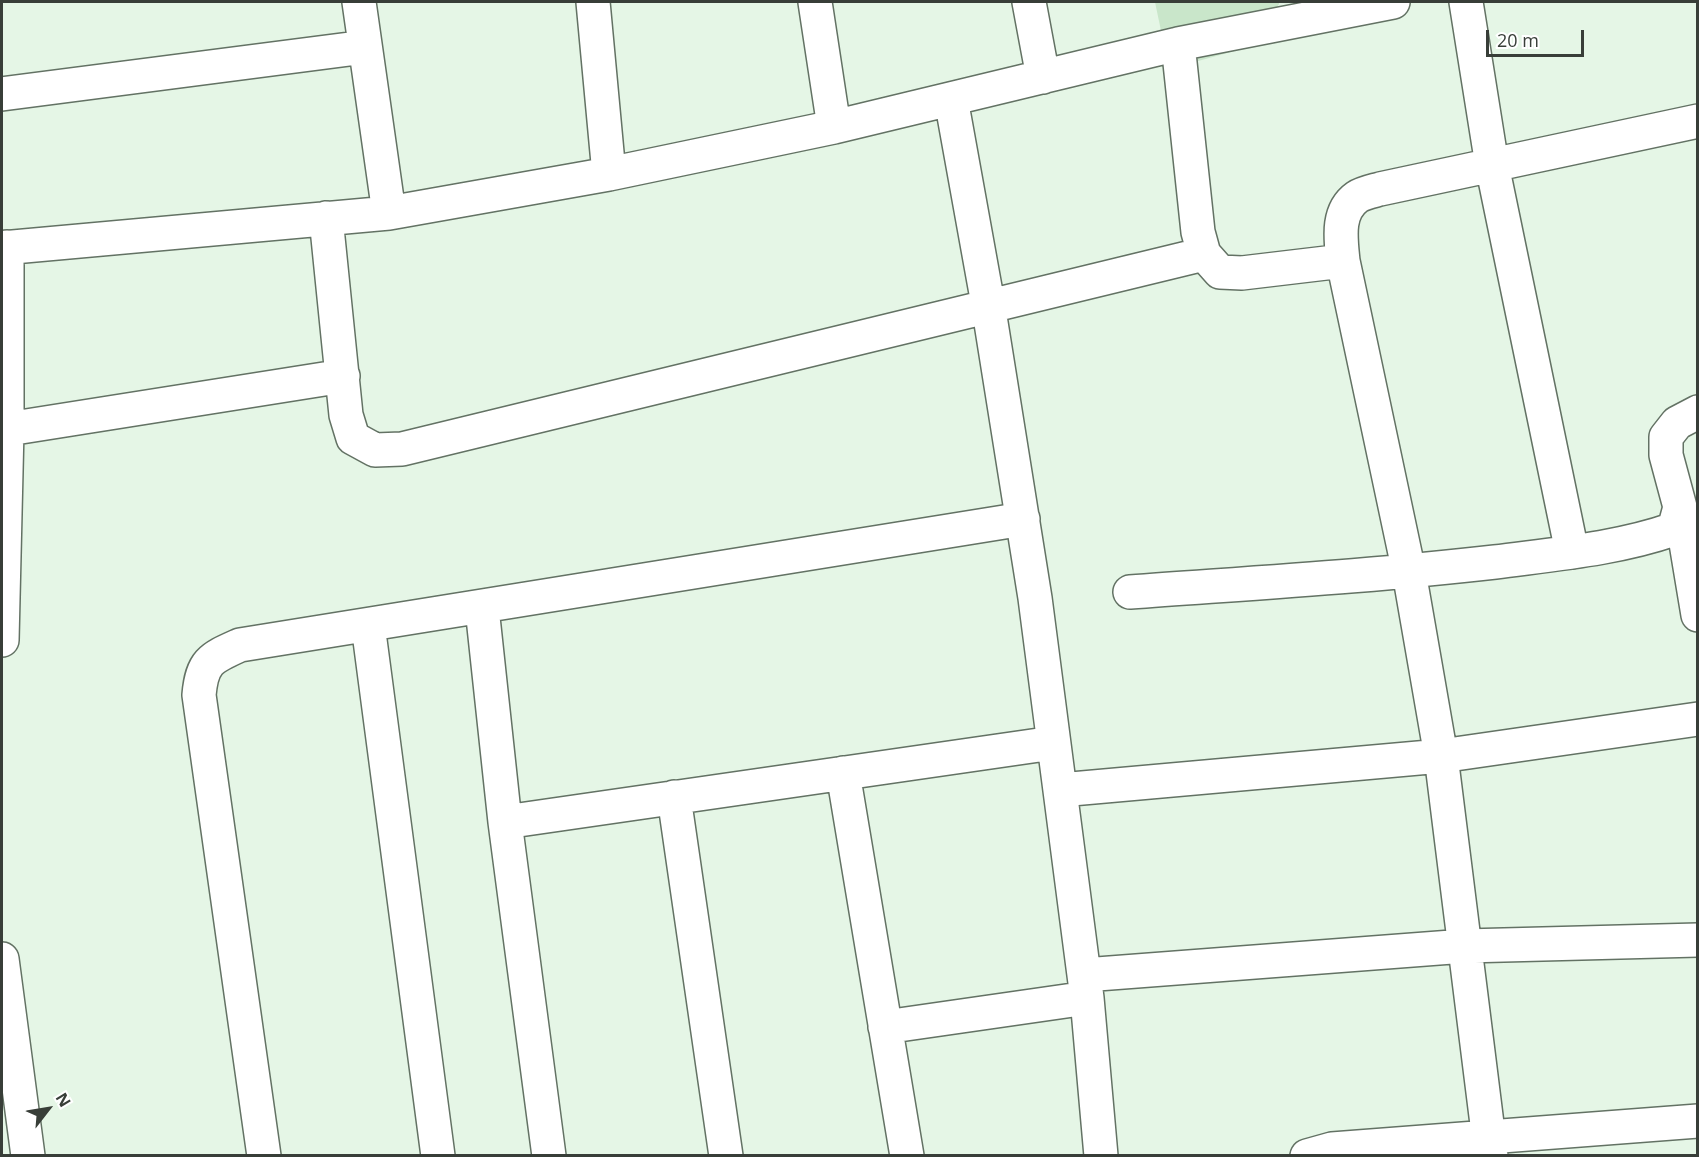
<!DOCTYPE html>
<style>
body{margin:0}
#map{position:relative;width:1699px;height:1157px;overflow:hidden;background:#e5f6e6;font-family:"Open Sans",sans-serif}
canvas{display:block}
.frame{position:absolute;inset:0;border:3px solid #383e38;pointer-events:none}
.north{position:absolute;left:18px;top:1079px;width:60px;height:60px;-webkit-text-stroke:4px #fff;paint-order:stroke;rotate:59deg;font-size:16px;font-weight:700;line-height:24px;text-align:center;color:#383e38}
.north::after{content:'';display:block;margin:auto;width:21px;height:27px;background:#383e38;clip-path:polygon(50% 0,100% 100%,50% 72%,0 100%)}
.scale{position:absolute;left:1486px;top:30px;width:98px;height:27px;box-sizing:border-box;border:3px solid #383e38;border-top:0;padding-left:8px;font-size:18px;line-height:21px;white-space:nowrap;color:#383e38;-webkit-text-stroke:4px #fff;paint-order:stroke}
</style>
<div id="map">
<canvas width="1699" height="1157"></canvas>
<div class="frame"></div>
<div class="north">N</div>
<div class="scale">20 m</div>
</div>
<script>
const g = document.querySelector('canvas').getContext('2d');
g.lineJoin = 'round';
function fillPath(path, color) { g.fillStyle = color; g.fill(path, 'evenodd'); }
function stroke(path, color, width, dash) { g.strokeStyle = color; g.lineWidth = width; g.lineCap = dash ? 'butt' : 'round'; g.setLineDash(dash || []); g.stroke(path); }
const green = new Path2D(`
 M1155,2h124v2l-19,40 -91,25z`);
const minor = new Path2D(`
 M359,2l30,211
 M593,2l16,172
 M815,2l19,125
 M1029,2l14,75
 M1466,2l26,163 80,387
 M1178,44l20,188 6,22 16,18 22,1 101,-12
 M2,94l363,-47
 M951,99l37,205 47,294 52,400 14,158
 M326,218l20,197 7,23 22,12 27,-1 802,-195
 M2,248l387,-35 220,-39 225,-47 344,-83 215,-42
 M2,430l341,-54
 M1680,507l18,108
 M1130,592c122,-9 244,-16 365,-30 60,-8 122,-13 179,-33l6,-22 -14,-52v-18l11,-14 21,-11
 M482,608l23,214 44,334
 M368,625l70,531
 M2,640l5,-211v-182
 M843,773l64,383
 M1060,790l381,-34 257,-37
 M674,797l52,359
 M505,822l548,-79
 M2,959l26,197
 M1084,975l381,-29 233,-6
 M885,1027l202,-29
 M264,1156l-65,-461c3,-34 12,-37 41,-50l783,-126
 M1307,1156l25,-7 366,-28
 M1491,1156l-50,-400 -32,-184 -66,-311c-2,-21 -7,-49 14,-64 6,-4 16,-6 23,-8l318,-68`);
fillPath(green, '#c9e6ca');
stroke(minor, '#637264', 36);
stroke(minor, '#fff', 33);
</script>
